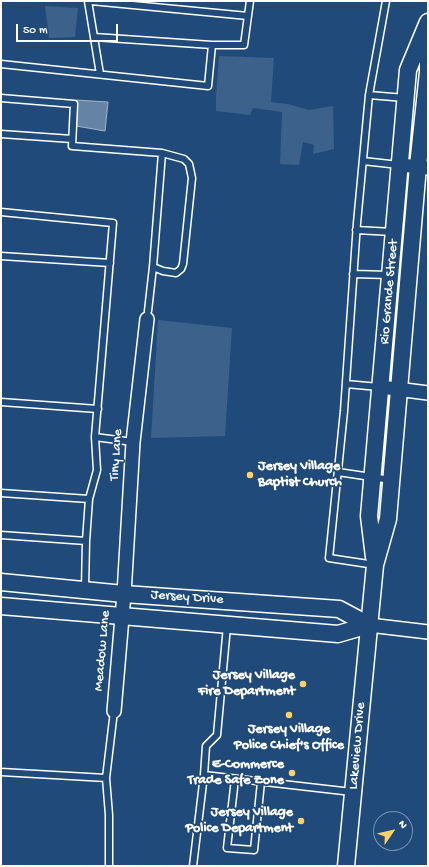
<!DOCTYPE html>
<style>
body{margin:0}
#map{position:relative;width:429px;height:867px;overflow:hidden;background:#1f4a7a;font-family:"Gochi Hand",sans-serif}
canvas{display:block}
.frame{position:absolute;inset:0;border:2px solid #fff;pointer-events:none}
.north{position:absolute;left:373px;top:811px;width:40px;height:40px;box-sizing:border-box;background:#1f4a7a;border:1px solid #7992af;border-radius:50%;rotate:56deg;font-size:11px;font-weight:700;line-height:16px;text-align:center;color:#fff}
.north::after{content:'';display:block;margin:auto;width:14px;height:18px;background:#ffd166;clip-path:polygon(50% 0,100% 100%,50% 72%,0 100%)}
.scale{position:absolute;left:16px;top:24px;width:102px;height:18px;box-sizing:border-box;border:2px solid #fff;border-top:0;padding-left:5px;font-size:12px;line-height:14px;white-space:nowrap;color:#fff;-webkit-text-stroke:3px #1f4a7a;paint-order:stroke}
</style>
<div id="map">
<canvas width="429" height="867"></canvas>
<div class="frame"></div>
<div class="north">N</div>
<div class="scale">50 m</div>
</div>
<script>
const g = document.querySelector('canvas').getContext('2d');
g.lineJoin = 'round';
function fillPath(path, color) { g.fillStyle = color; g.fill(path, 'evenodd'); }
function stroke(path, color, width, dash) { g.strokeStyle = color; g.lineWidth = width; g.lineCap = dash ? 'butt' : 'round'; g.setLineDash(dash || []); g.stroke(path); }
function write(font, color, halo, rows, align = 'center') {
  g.font = font + ' "Gochi Hand",sans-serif'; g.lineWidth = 3.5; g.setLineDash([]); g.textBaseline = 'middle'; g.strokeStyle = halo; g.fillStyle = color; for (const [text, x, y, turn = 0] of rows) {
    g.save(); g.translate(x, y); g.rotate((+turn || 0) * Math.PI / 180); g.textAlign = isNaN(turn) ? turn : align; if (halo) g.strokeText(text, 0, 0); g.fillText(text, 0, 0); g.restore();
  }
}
const green = new Path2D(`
 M45,6l33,2 -3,29 -26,1z
 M219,56l55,2 -3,44 17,2 21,6 24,-4 1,43 -21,5 1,-9 -11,-3 -4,23 -19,-1 2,-52 -29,-4 -3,7 -34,-4v-14z
 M158,320l74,8 -7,108 -74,2z`);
const water = new Path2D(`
 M76,100l32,2 -3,29 -29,-5z`);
const service = new Path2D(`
 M88,1l12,73
 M91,1l157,15
 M94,37l118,8h32l6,-44
 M1,64l207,22 4,-41
 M369,95l36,3
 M1,98l73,6 -2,42 90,7 -9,114 -5,44
 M1,134l71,5
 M363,161l36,4
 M1,212l112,11 -18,214 38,5
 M356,230l37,2
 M1,256l109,7
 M153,267l10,4 13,2 5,-4 2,-5 9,-86 -3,-14 -5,-5 -22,-6
 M353,274l36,1
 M346,384l33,3
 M1,402l97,7
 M338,472l53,8
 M1,493l88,6 -3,42
 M89,499l8,-29 -2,-33
 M1,535l85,6 -1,48
 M375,565l-46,-7 15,-147 13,-188 12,-128 17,-94
 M1,772l105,6
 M204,775l2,-29 11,-11 10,-109
 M235,779l-8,69 27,2 7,-68
 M109,866v-51l-3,-37 8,-67
 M193,866l11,-91 148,17`);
const minor = new Path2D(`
 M401,165l27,3
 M381,387l47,6
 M369,625l59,7
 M114,711l10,-117 9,-152 14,-123`);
const tertiary = new Path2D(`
 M374,557l-5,-41 39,-446 20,-48
 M1,582l123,12 215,15 30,16
 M1,606l337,28 31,-9
 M346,866l29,-301 13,-46 30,-353 10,-94v-19`);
const markers = [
 [250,475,4,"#ffd166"],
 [303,684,4,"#ffd166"],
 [289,715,4,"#ffd166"],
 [292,773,4,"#ffd166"],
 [301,821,4,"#ffd166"]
];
const streetNames = [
 ["Rio Grande Street",390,292,-85],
 ["Tiny Lane",117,455,-86],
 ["Jersey Drive",187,598,4],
 ["Meadow Lane",103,651,-85],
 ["Lakeview Drive",358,746,-85]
];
const poiNames = [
 ["Jersey Village",258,467,"left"],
 ["Baptist Church",258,483,"left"],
 ["Jersey Village",295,676],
 ["Fire Department",295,692],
 ["Jersey Village",289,730,"center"],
 ["Police Chief's Office",289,746,"center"],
 ["E-Commerce",284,765],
 ["Trade Safe Zone",284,781],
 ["Jersey Village",293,813],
 ["Police Department",293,829]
];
fillPath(green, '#3c618b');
fillPath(water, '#6583a4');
stroke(water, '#a3b5c8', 1);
stroke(service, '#fff', 9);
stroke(minor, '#fff', 16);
stroke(tertiary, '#fff', 19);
stroke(service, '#1f4a7a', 6);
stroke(minor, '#1f4a7a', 13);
stroke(tertiary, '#1f4a7a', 16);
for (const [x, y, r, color] of markers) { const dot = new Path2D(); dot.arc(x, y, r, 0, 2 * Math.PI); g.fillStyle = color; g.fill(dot); stroke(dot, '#1f4a7a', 1.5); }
write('14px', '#fff', '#1f4a7a', streetNames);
write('bold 14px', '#fff', '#1f4a7a', poiNames, 'right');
</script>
